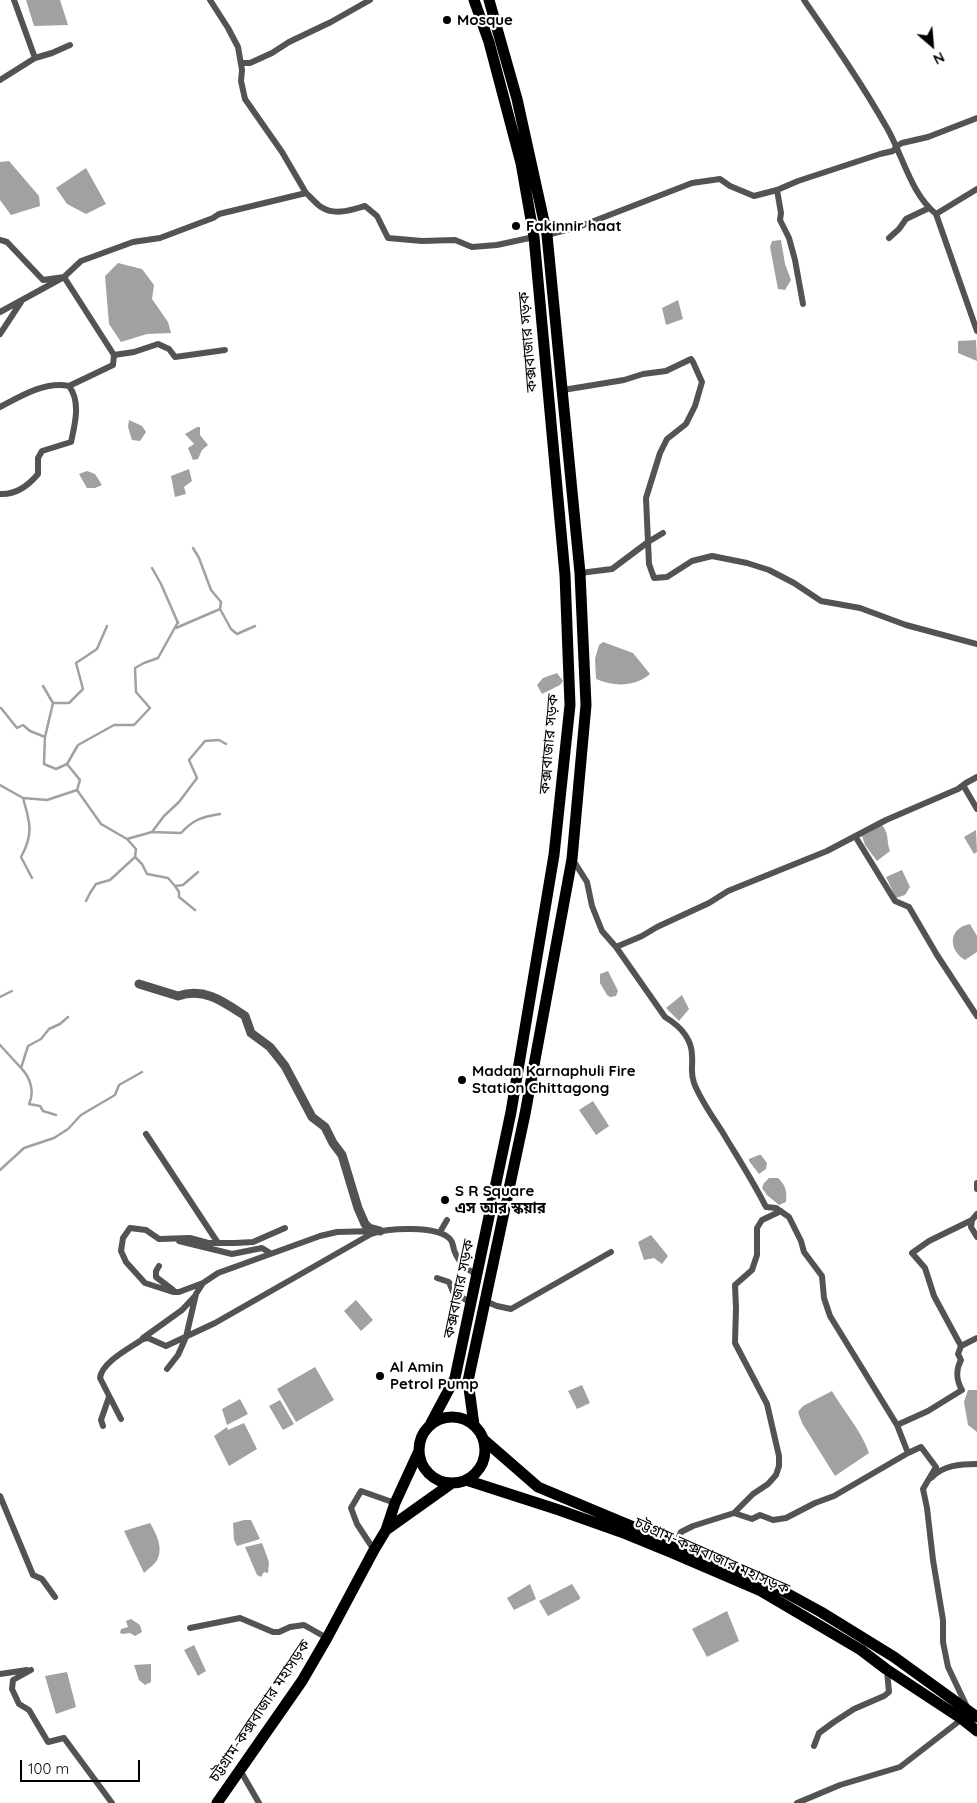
<!DOCTYPE html>
<meta charset="utf-8">
<style>
body{margin:0}
#map{position:relative;width:977px;height:1803px;overflow:hidden;background:#fff;font-family:Quicksand,sans-serif}
canvas{display:block}
.north{position:absolute;left:907px;top:20px;width:50px;height:50px;-webkit-text-stroke:4px #fff;paint-order:stroke;rotate:153deg;font-size:14px;font-weight:700;line-height:20px;text-align:center;color:#000}
.north::after{content:'';display:block;margin:auto;width:18px;height:22px;background:#000;clip-path:polygon(50% 0,100% 100%,50% 72%,0 100%)}
.scale{position:absolute;left:20px;top:1760px;width:120px;height:22px;box-sizing:border-box;border:2px solid #000;border-top:0;padding-left:6px;font-size:15px;line-height:18px;white-space:nowrap;color:#000;-webkit-text-stroke:4px #fff;paint-order:stroke}
</style>
<div id="map">
<canvas width="977" height="1803"></canvas>
<div class="north">N</div>
<div class="scale">100 m</div>
</div>
<script>
const g = document.querySelector('canvas').getContext('2d');
g.lineJoin = 'round';
function fillPath(path, color) { g.fillStyle = color; g.fill(path, 'evenodd'); }
function stroke(path, color, width, dash) { g.strokeStyle = color; g.lineWidth = width; g.lineCap = dash ? 'butt' : 'round'; g.setLineDash(dash || []); g.stroke(path); }
function write(font, color, halo, rows, align = 'center') {
  g.font = font + ' Quicksand,"Noto Sans Bengali",sans-serif'; g.lineWidth = 4.5; g.setLineDash([]); g.textBaseline = 'middle'; g.strokeStyle = halo; g.fillStyle = color; for (const [text, x, y, turn = 0] of rows) {
    g.save(); g.translate(x, y); g.rotate((+turn || 0) * Math.PI / 180); g.textAlign = isNaN(turn) ? turn : align; if (halo) g.strokeText(text, 0, 0); g.fillText(text, 0, 0); g.restore();
  }
}
const water = new Path2D(`
 M26,0h34l8,25 -34,1z
 M9,161l30,35 1,10 -29,9 -11,-15v-38z
 M86,168l20,36 -20,10 -19,-10 -11,-16z
 M781,240l4,24 6,16 -6,10 -7,-1 -8,-42 2,-6z
 M118,263l24,6 12,16 -2,14 16,23 3,11 -24,1 -26,8 -12,-18 -4,-48z
 M678,300l5,19 -17,6 -4,-17z
 M976,340l1,21 -19,-8v-12z
 M129,420l13,6 4,6 -6,9 -8,-1 -4,-13z
 M197,427h3v8l8,10 -6,5 -4,9 -5,1 -5,-12 6,-4 -9,-10z
 M189,469l3,12 -8,6 2,7 -11,3 -4,-21z
 M87,471l8,3 7,11 -7,3h-8l-8,-14z
 M603,642l30,11 17,21c-15,13 -36,13 -54,5l-1,-20 4,-14z
 M557,673l6,8 -3,4 -18,9 -5,-9 6,-7z
 M882,825c8,10 4,16 8,26l-13,10 -12,-16 -3,-9z
 M976,830l1,22 -3,2 -10,-17z
 M902,870l8,17 -5,8 -9,3 -10,-21z
 M970,924l7,12v16l-12,8c-17,-10 -17,-32 5,-36z
 M608,971l10,20 -2,5 -6,1 -3,-2 -7,-12v-9z
 M682,995l7,14 -10,12 -13,-13z
 M593,1101l16,25 -13,9 -17,-25z
 M759,1155h2l6,8 -1,6 -7,5 -10,-13v-2z
 M769,1178h9c8,7 9,14 8,24l-7,3 -12,-10 -5,-7 2,-5z
 M651,1235l17,21 -6,8 -8,-6 -10,2 -6,-18z
 M356,1300l17,20 -12,11 -17,-20z
 M315,1367l19,33 -38,22 -19,-33z
 M582,1385l8,18 -13,6 -9,-18z
 M968,1390h9v42l-9,-7 -4,-23z
 M832,1391c12,21 29,39 37,62l-34,23 -33,-53 -4,-11 5,-6z
 M240,1399l8,15 -21,11 -5,-16z
 M280,1400l14,24 -11,6 -14,-24z
 M244,1423l13,26 -28,17 -15,-30 13,-9 1,3z
 M244,1520h7l9,19 -23,7 -3,-6 -1,-17z
 M150,1523c6,10 13,24 8,35 -2,6 -10,11 -14,15l-20,-42z
 M262,1543l7,19 -1,11 -4,-1 -3,5 -4,-2 -12,-28z
 M530,1584l6,15 -22,11 -7,-12z
 M572,1584l8,13v2l-32,17 -9,-15z
 M727,1611l12,30 -32,16 -15,-28z
 M131,1619l9,6 2,7 -7,4 -5,-3 -7,1 -3,-1 1,-4 7,-2 -2,-6z
 M194,1645l12,26 -8,5 -14,-26z
 M151,1664v18l-6,3 -6,-5 -5,-15z
 M67,1672l9,35 -20,7 -11,-38z`);
const stream = new Path2D(`
 M193,548l6,10 12,32 10,12 -1,7
 M152,568l9,16 17,39
 M176,628l44,-19 11,20 6,5 18,-8
 M43,686l10,17 -8,34 -1,27 12,5 11,-5 13,16 -3,10
 M53,703h16l14,-14 -7,-26 21,-14 10,-23
 M1,708l16,20 6,-3 7,6 15,6
 M67,764l11,-19 36,-20h20l16,-17 -14,-16 -1,-24 9,-5 14,-5 20,-36
 M0,785l23,13 24,2 30,-10 24,34 26,15 9,10 -1,8 -25,23 -14,4 -6,9 -4,8
 M23,798c7,24 11,36 -2,59l11,21
 M152,832l12,-16 15,-14 18,-24 -8,-18 16,-19 14,-1 7,4
 M127,839l25,-7 29,1c13,-14 21,-16 39,-19
 M135,857l7,7 5,10 21,4 7,8 8,-1 15,-13
 M175,886l4,6v5l16,13
 M0,997l12,-6
 M0,1045l21,23 7,-22 13,-7 8,-10 11,-5 8,-7
 M21,1068c9,9 14,24 8,36l11,2 3,5 13,4
 M0,1170l24,-22 30,-10 14,-9 13,-14 34,-20 4,-10 23,-13`);
const minor = new Path2D(`
 M210,0l18,28 10,19 4,23 -1,11 4,18 37,53 24,41
 M804,0c29,42 58,84 83,128 16,28 24,66 49,86l41,117
 M35,58l17,-5 18,-8
 M241,63h9l22,-10 17,-11 42,-20 39,-22
 M0,80l35,-22 -21,-58
 M777,190l4,23 -1,7 9,18 6,22 8,44
 M936,214l41,-25
 M547,235l34,-9 111,-43 28,-4 10,7 24,10 23,-6 21,-9 82,-27 13,-3 4,-5 5,-3 26,-6 49,-19
 M889,238l10,-9 7,-10 23,-11
 M0,240l7,2 36,38 21,-3 17,-16 52,-19 27,-4 53,-20 6,-4 87,-21c5,4 9,10 15,14 14,9 30,3 44,-1l12,10 11,22 34,3 33,-1 17,7 25,-2 37,-8
 M0,312l64,-35 50,78 20,-3 24,-8 11,5 6,8 50,-7
 M0,334l21,-32
 M69,386l44,-21 1,-10
 M563,390l61,-10 19,-6 23,-3 25,-12 2,3 9,20 -7,24 -9,18 -19,15 -7,14 -14,45 3,66 5,14 13,-1 25,-16 20,-5 35,7 22,7 25,13 27,18 39,7 46,17 71,19
 M0,407c21,-11 45,-26 69,-21 12,16 6,38 2,56l-29,9 -4,7v16c-10,12 -22,21 -38,20
 M580,573l32,-4 36,-27 15,-9
 M963,785l14,24
 M855,836l40,65 14,6 28,48 40,61
 M573,860l14,22 5,24 10,25 14,16 49,70c15,9 27,22 27,39 1,11 -2,16 2,27 7,18 19,34 29,50 15,25 30,48 43,74l10,1 13,9 12,24 3,11 18,24 2,22 6,18 67,109 11,28 13,-6 15,20 -13,22 4,19 6,52 10,60v22l5,25 20,42
 M616,947l26,-11 15,-9 52,-24 19,-12 99,-40 59,-31 72,-31 8,-6 11,-6
 M146,1134l72,109
 M977,1183v6
 M781,1211l-19,9 -5,8v27l-5,15 -17,15 1,23 -1,35 32,61 12,52v10l-3,9 -8,9 -15,10 -19,19 18,6 8,-4 13,5 13,-2 29,-15 19,-7 74,-43
 M977,1214l-5,6 -1,7 6,10
 M440,1232l7,-12
 M179,1241l53,13 30,-6 8,5
 M159,1266l-3,5v6l17,13
 M437,1278l12,4 4,10 18,11
 M203,1283l-24,9h-6l-28,-9 -19,-21 -5,-11 2,-13 7,-10 16,2 13,9 31,-1 18,5h27l18,-1 32,-14
 M485,1301l12,5 14,3 100,-57
 M143,1338l39,-28 13,-14
 M961,1346l-27,-50 -9,-28 -13,-15 17,-12 43,-21
 M167,1369l11,-14 8,-18 10,-43 7,-11 15,-10 102,-37 17,-4 37,-1
 M121,1419l-21,-41c2,-16 30,-30 43,-39l5,-1 18,8 49,-23 156,-89c16,-6 66,-9 79,5 3,3 3,7 4,11 5,13 11,18 23,25
 M897,1425l31,-14 34,-21c-6,-10 -6,-21 -1,-30l-3,-6 3,-8 16,-8
 M103,1426l-2,-6 8,-23
 M931,1478c12,-13 30,-14 46,-14
 M0,1496l33,79 9,4 13,18
 M676,1544l5,-12 12,-6 41,-13
 M374,1550l-17,-26 -6,-16 10,-17 34,12
 M190,1628l50,-10 33,14h6l11,-5 14,-2 23,13
 M31,1670l-18,10 -1,9 7,15 10,6 19,32 16,-4 48,65
 M0,1674l27,-4
 M814,1746l5,-13 15,-11 20,-13 30,-13 5,-4 -2,-21
 M240,1770l19,33
 M797,1803l43,-18 60,-18 62,-48`);
const tertiary = new Path2D(`
 M139,984l39,12c27,-9 46,6 67,20l6,17 19,14 15,19 27,51 13,10 8,16 9,12 16,53 7,16 4,4 11,3`);
const trunk = new Path2D(`
 M419 1450a33 33 0 1 1 66 0a33 33 0 1 1-66 0Z
 M431,1423l24,-45 56,-266 43,-257 16,-150 -5,-130 -31,-338 -13,-74 -32,-121 -15,-42
 M474,1425l-6,-44 57,-267 47,-255 14,-154 -6,-132 -33,-338 -30,-136 -28,-99
 M484,1440l54,47 232,97 51,28 73,45 83,60
 M466,1480l93,30 62,22 49,20 91,39 100,59 25,19 76,50 15,12
 M386,1530l66,-47
 M217,1803l85,-122 25,-43 47,-88 12,-20 9,-27 23,-50`);
const markers = [
 [447,20,5,"#000"],
 [516,226,5,"#000"],
 [462,1080,5,"#000"],
 [445,1200,5,"#000"],
 [380,1376,5,"#000"]
];
const poiNames = [
 ["Mosque",457,20],
 ["Fakinnir haat",526,226],
 ["Madan Karnaphuli Fire",472,1071],
 ["Station Chittagong",472,1088],
 ["S R Square",455,1191],
 ["এস আর স্কয়ার",455,1208],
 ["Al Amin",390,1367],
 ["Petrol Pump",390,1384]
];
const streetNames = [
 ["কক্সবাজার সড়ক",528,342,-95],
 ["কক্সবাজার সড়ক",549,744,-85],
 ["কক্সবাজার সড়ক",459,1289,-78],
 ["চট্টগ্রাম-কক্সবাজার মহাসড়ক",712,1556,24],
 ["চট্টগ্রাম-কক্সবাজার মহাসড়ক",260,1711,-56]
];
fillPath(water, '#a1a1a1');
stroke(stream, '#a1a1a1', 2.5);
stroke(minor, '#535353', 6);
stroke(tertiary, '#535353', 9);
stroke(trunk, '#000', 11);
for (const [x, y, r, color] of markers) { const dot = new Path2D(); dot.arc(x, y, r, 0, 2 * Math.PI); g.fillStyle = color; g.fill(dot); stroke(dot, '#fff', 2); }
write('bold 15px', '#000', '#fff', poiNames, 'left');
write('15px', '#000', '#fff', streetNames);
</script>
